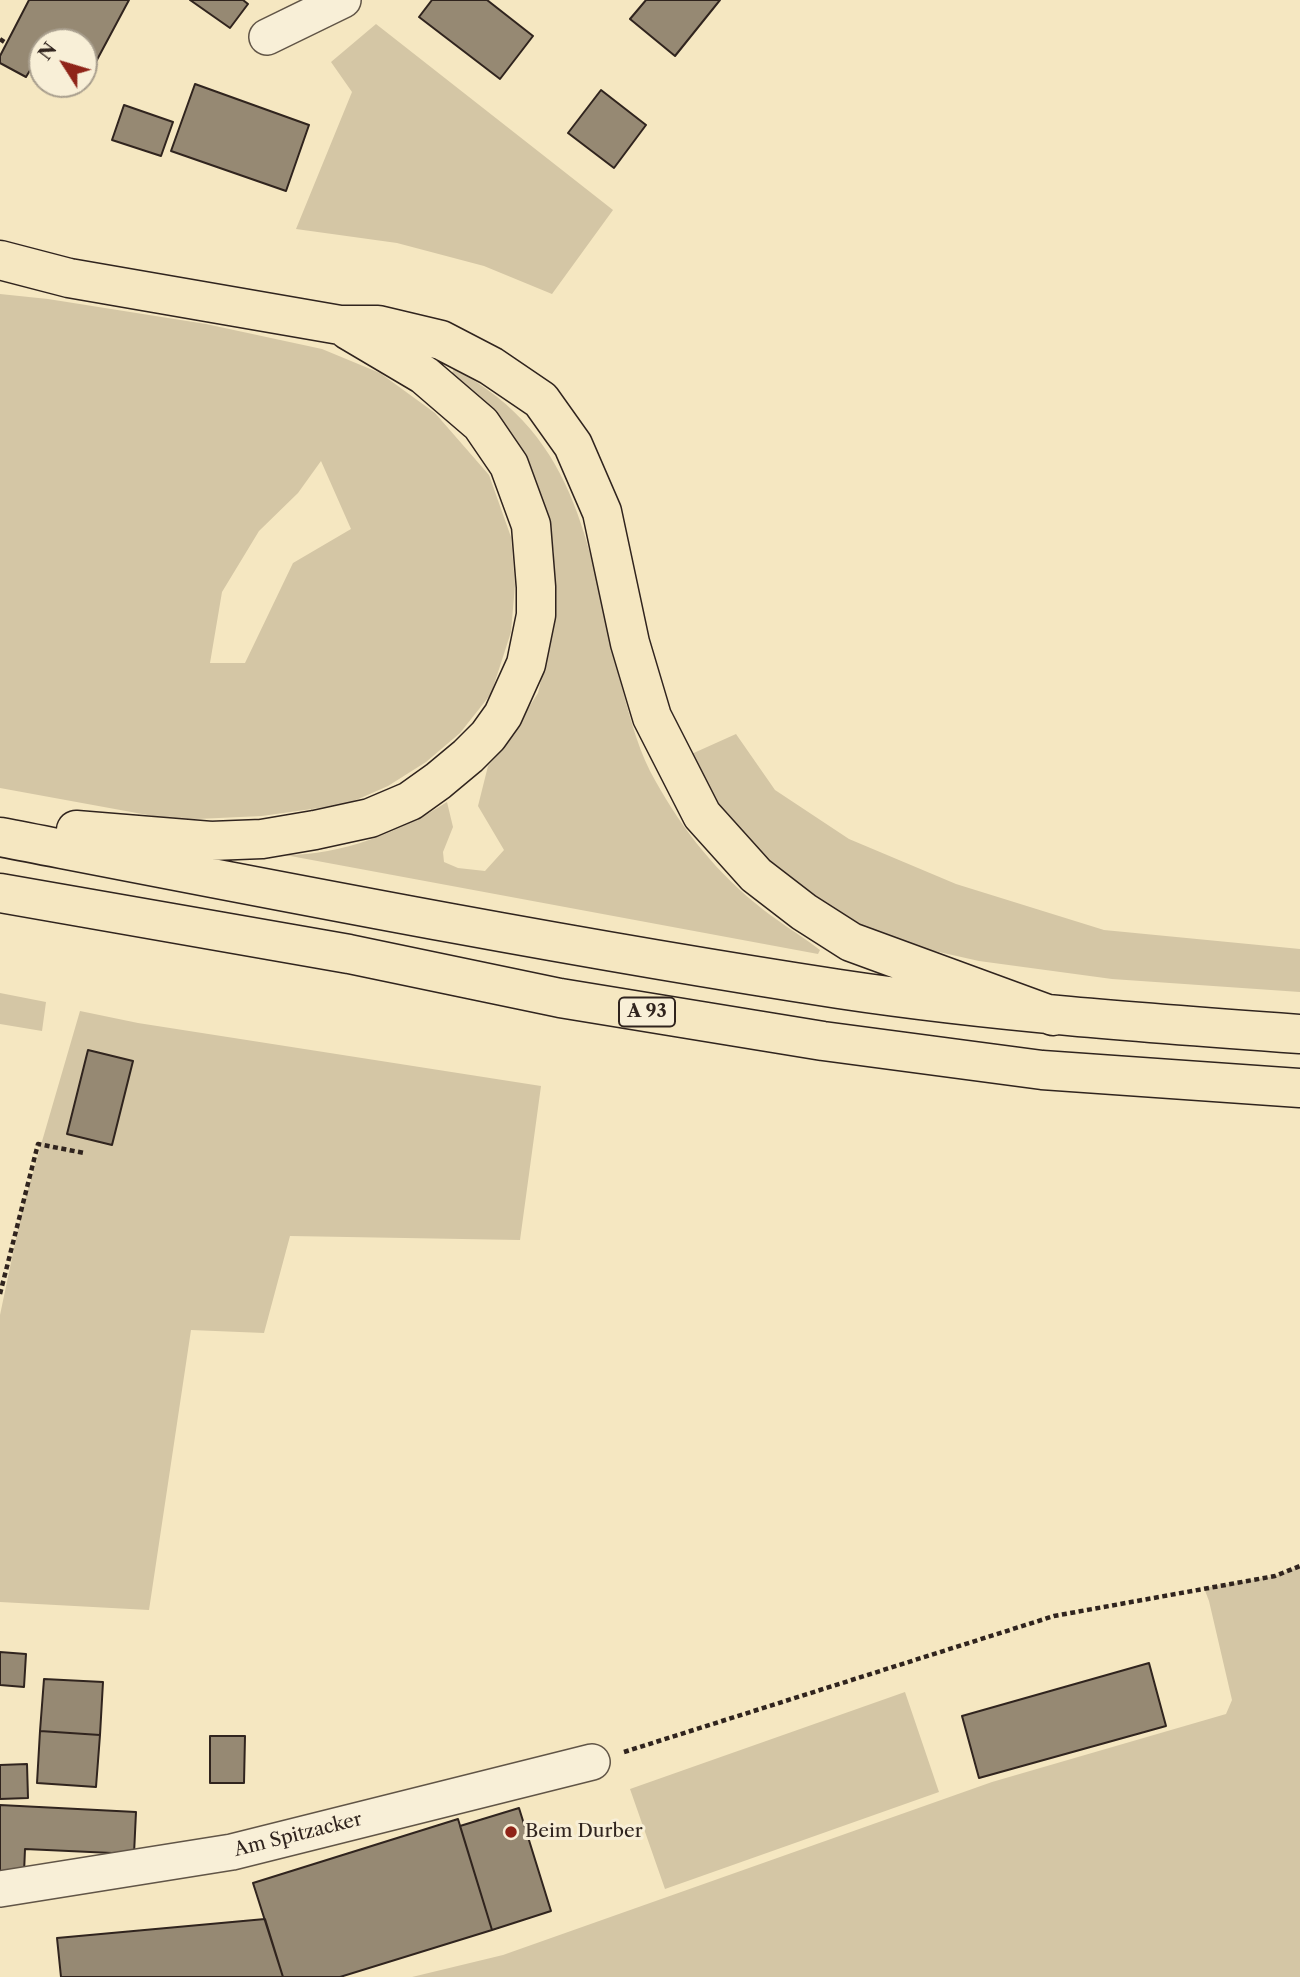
<!DOCTYPE html>
<style>
body{margin:0}
#map{position:relative;width:1300px;height:1977px;overflow:hidden;background:#f5e7c1;font-family:"Libre Caslon Text",serif}
canvas{display:block}
.north{position:absolute;left:28px;top:28px;width:70px;height:70px;box-sizing:border-box;background:#f8efd7;border:2px solid #a89e8d;border-radius:50%;rotate:307deg;font-size:19px;font-weight:700;line-height:28px;text-align:center;color:#30241e}
.north::after{content:'';display:block;margin:auto;width:24px;height:32px;background:#8f2418;clip-path:polygon(50% 0,100% 100%,50% 72%,0 100%)}
</style>
<div id="map">
<canvas width="1300" height="1977"></canvas>
<div class="north">N</div>
</div>
<script>
const g = document.querySelector('canvas').getContext('2d');
g.lineJoin = 'round';
function fillPath(path, color) { g.fillStyle = color; g.fill(path, 'evenodd'); }
function stroke(path, color, width, dash) { g.strokeStyle = color; g.lineWidth = width; g.lineCap = dash ? 'butt' : 'round'; g.setLineDash(dash || []); g.stroke(path); }
function write(font, color, halo, rows, align = 'center') {
  g.font = font + ' "Libre Caslon Text",serif'; g.lineWidth = 6; g.setLineDash([]); g.textBaseline = 'middle'; g.strokeStyle = halo; g.fillStyle = color; for (const [text, x, y, turn = 0] of rows) {
    g.save(); g.translate(x, y); g.rotate((+turn || 0) * Math.PI / 180); g.textAlign = isNaN(turn) ? turn : align; if (halo) g.strokeText(text, 0, 0); g.fillText(text, 0, 0); g.restore();
  }
}
const green = new Path2D(`
 M376,24l237,186 -61,84 -68,-28 -87,-23 -101,-14 56,-137 -21,-30z
 M0,294l48,5 158,25 116,25 58,24 55,40 54,62 22,62 4,48 -4,47 -20,62 -31,39 -34,29 -38,24 -41,18 -85,12 -87,4 -175,-32zM321,461l30,68 -58,34 -48,100h-35l12,-71 37,-61 39,-38z
 M454,369c129,68 134,185 166,311 8,30 16,63 30,91 27,51 61,96 105,132 20,17 44,31 65,47l-2,4 -533,-99c57,0 115,-23 162,-53l6,25 -10,25 1,10 14,6 27,3 19,-21 -26,-44 10,-40 13,-15 37,-58 15,-65 1,-76 -18,-69 -39,-59 -48,-46z
 M736,734l39,56 74,49 107,45 148,46 196,19v43l-188,-13 -133,-18 -80,-18 -57,-25 -103,-80 -52,-82z
 M0,993l46,9 -4,29 -42,-7z
 M80,1011l58,12 403,63 -21,154 -230,-4 -26,97 -73,-3 -42,280 -149,-8v-287l22,-105z
 M1300,1566v411h-888l91,-22 489,-173 234,-68 6,-14 -23,-99 -5,-13 71,-12z
 M905,1692l34,100 -274,97 -35,-100z`);
const building = new Path2D(`
 M29,0h100l-38,71 -7,-4v-25h-42v30l-10,-5 -6,10 -26,-14v-7z
 M190,0h53l5,4 -18,24z
 M432,0h55l46,36 -33,43 -81,-62z
 M646,0h74l-45,56 -45,-37z
 M195,84l114,41 -23,66 -115,-40z
 M601,90l45,35 -32,43 -46,-35z
 M124,105l49,17 -12,34 -49,-16z
 M88,1050l45,11 -21,84 -45,-11z
 M0,1652l26,2 -2,33 -24,-2z
 M1149,1663l17,63 -187,52 -17,-62z
 M44,1679l59,3 -3,53 -60,-4z
 M40,1731l60,4 -4,52 -59,-4z
 M210,1736h35l-1,47h-34z
 M27,1764l1,34 -28,1v-34z
 M0,1805l136,7 -2,42 -109,-5 -1,24 -24,-1z
 M519,1808l32,103 -59,19 -32,-104z
 M458,1819l34,111 -152,47h-57l-30,-94z
 M265,1919l18,58h-222l-4,-39z`);
const path = new Path2D(`
 M0,39l6,4
 M0,1294l38,-150 46,9
 M624,1752l430,-136 221,-40 25,-10`);
const minor = new Path2D(`
 M267,37l76,-37
 M0,1889l232,-37 360,-90`);
const highway = new Path2D(`
 M0,260l69,18 271,47h38l63,15 50,26 50,34 32,45 29,67 28,131 22,74 50,98 54,60 48,37 47,30 202,74
 M76,830l135,11 51,-2 53,-9 55,-12 40,-17 28,-20 30,-25 20,-20 15,-21 23,-51 10,-49v-28l-5,-62 -22,-60 -28,-41 -57,-49 -76,-45
 M0,837c279,54 558,109 839,152 153,23 307,34 461,45
 M0,893l349,61 211,44 263,43 219,29 258,18`);
const markers = [
 [511,1832,7,"#8f2418"]
];
const shields = [
 [647,1012,56]
];
const shieldNames = [
 ["A 93",647,1012]
];
const poiNames = [
 ["Beim Durber",525,1832]
];
const streetNames = [
 ["Am Spitzacker",298,1835,-14]
];
fillPath(green, '#d4c6a5');
fillPath(building, '#968973');
stroke(building, '#30241e', 2);
stroke(minor, '#615547', 38);
stroke(highway, '#30241e', 41);
stroke(path, '#30241e', 4.5, [5, 3.5]);
stroke(minor, '#f8efd7', 35);
stroke(highway, '#f5e7c1', 38);
for (const [x, y, r, color] of markers) { const dot = new Path2D(); dot.arc(x, y, r, 0, 2 * Math.PI); g.fillStyle = color; g.fill(dot); stroke(dot, '#f8efd7', 2.5); }
for (const [x, y, w] of shields) { const box = new Path2D(); box.roundRect(x - w / 2, y - 14.5, w, 29, 5); g.fillStyle = '#f8efd7'; g.fill(box); stroke(box, '#30241e', 2); }
write('bold 18px', '#30241e', null, shieldNames);
write('19px', '#30241e', '#f8efd7', poiNames, 'left');
write('19px', '#30241e', '#f8efd7', streetNames);
</script>
